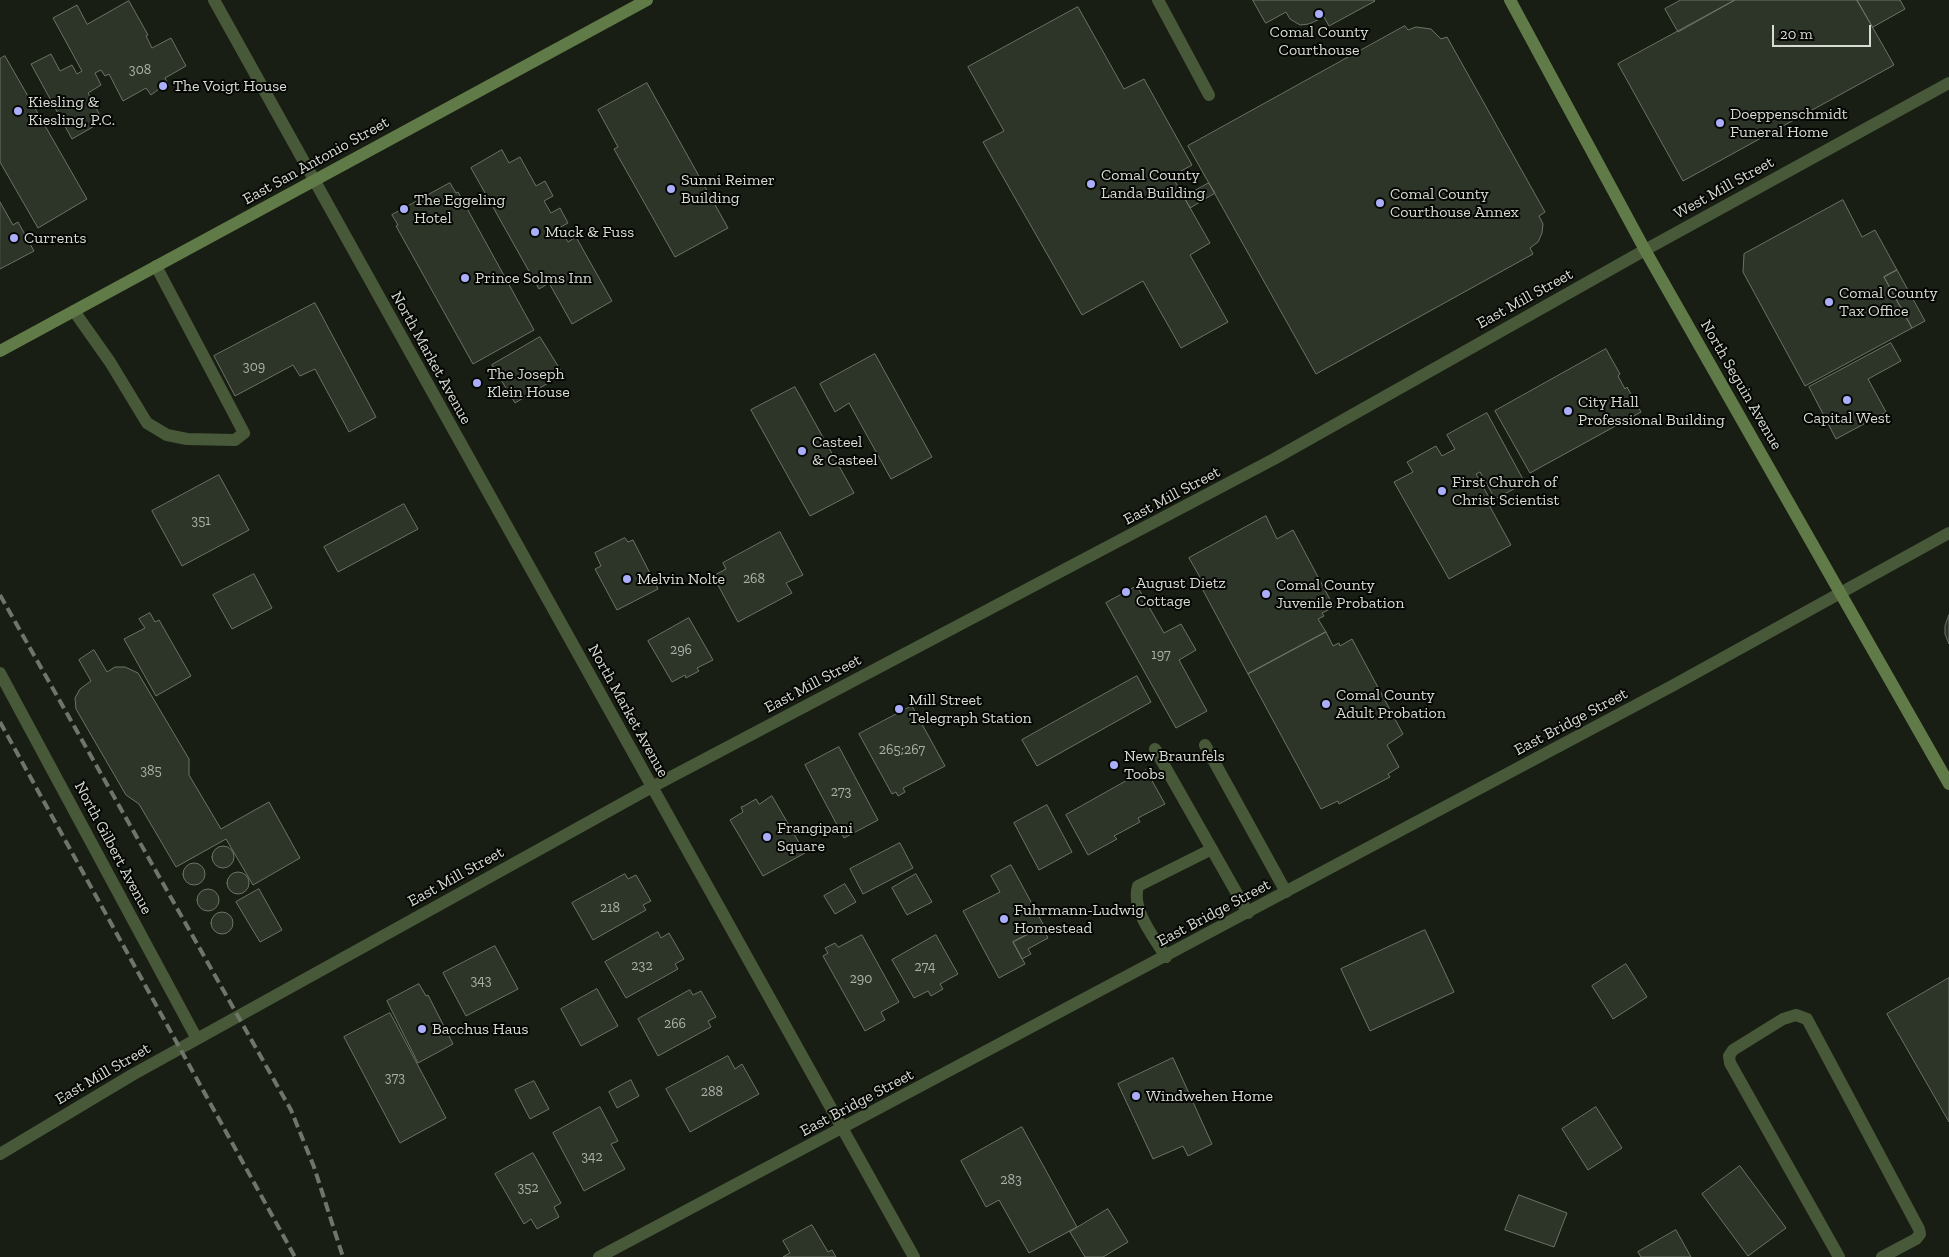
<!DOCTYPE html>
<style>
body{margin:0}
#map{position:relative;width:1949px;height:1257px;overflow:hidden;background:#181e13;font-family:"Zilla Slab",serif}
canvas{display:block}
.scale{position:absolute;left:1772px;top:25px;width:99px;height:22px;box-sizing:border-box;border:2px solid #d7dbd3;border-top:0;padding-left:6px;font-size:15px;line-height:18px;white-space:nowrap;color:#d7dbd3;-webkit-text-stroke:4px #050704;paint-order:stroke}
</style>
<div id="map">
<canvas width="1949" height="1257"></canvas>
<div class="scale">20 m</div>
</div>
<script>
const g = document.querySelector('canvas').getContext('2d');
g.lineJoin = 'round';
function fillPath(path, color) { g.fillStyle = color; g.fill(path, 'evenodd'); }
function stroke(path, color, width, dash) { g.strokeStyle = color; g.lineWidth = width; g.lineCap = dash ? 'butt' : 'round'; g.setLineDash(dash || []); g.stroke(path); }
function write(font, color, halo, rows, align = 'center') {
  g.font = font + ' "Zilla Slab",serif'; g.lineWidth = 4; g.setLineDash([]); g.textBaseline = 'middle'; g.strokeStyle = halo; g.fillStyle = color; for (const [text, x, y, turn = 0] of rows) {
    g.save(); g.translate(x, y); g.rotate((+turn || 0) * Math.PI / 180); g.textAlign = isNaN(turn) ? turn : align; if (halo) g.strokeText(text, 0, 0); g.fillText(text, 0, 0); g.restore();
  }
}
const building = new Path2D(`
 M1253,0h121l1,1 -46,25 -5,-9 -15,7 -9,1 -10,-6 -4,-7 -20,11z
 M1681,0h54l-57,32 -13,-23z
 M1735,0h122l37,65 -211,116 -65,-117z
 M1857,0h43l5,9 -32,18z
 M129,1l19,34 -2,1 6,12 19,-10 15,28 -21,12 4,8h-6l-12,9 -5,-7 -23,13 -14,-27 -4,2 -4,-6 -6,3 6,12 -13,8 15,28 -31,18 -41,-75 20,-10 9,17 12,-6 5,9 5,-3 -29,-53 24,-13 10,19z
 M1078,7l46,82 20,-10 48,86 -20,11 38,67 -20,12 38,67 -47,26 -38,-67 -61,34 -99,-173 21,-11 -36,-64z
 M1405,26l3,4 8,-3 15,2 10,10 6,-2 98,175 -6,4 4,8 -1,9 -4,9 -8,6 3,6 -217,120 -128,-228z
 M5,56l82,143 -49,29 -38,-66v-103z
 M647,83l81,145 -53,29 -61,-108 4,-2 -20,-37z
 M502,150l7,13 11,-6 16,29 9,-5 8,15 -9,5 7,12 9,-5 8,15 -9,5 9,14 8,-5 36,64 -40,23 -23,-41 -10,6 -68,-121z
 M450,183l6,10 2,-1 76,138 -61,34 -77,-138 2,-1 -6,-10z
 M1209,183l6,10 -25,15 -6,-11z
 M1843,200l19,37 13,-7 22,40 -13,7 28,51 -107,58 -62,-114 1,-18z
 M0,202l13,23 5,-3 16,29 -34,18z
 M1897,270l28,51 -13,7 -28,-51z
 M315,303l61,114 -27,15 -34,-63 -15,7 -7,-11 -58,31 -21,-40z
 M540,337l23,37 -48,29 -23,-38z
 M1891,343l10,18 -33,18 18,33 -50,27 -27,-52z
 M1606,349l14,25 -2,2 7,13 2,-2 14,25 -111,61 -35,-62z
 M875,354l57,103 -41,22 -42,-76 -14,9 -15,-28z
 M795,387l59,106 -44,23 -59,-106z
 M1487,413l38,70 -30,16 -15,-27 -4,2 15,27 -3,2 23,42 -62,34 -55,-97 19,-10 -6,-10 29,-16 6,10 13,-7 -8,-14z
 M219,475l30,55 -67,36 -30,-55z
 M404,504l14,25 -80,43 -14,-25z
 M1266,516l11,23 16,-9 41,77 -12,6 2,3 -6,3 8,13 -78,42 -50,-93 3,-2 -12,-21z
 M780,532l23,43 -17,8 6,10 -54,29 -25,-46 13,-7 -3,-6z
 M625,538l3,4 5,-2 25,49 -41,21 -22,-41 6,-3 -6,-13z
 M254,574l18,34 -40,21 -19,-34z
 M1137,586l27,47 17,-9 15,26 -17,10 28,51 -31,17 -70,-125z
 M150,613l5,9 4,-2 32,56 -35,20 -32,-57 21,-11 -6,-9z
 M1949,615v29l-4,-10v-8z
 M689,618l24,42 -16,8 2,3 -13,7 -1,-3 -13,7 -24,-41z
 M1326,632l7,14 6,-3 1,3 12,-7 51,95 -16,11 12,22 -11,7 2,3 -51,27 -1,-3 -17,8 -73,-135z
 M94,650l13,22 8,-5h10l13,6 51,86v16l32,54 48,-27 31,56 -47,27 -27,-46 -50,28 -37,-63 -13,-9 -50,-86 -1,-11 5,-9 11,-8 -12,-21z
 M1137,676l14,26 -114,64 -15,-26z
 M912,706l33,60 -42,22 2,4 -7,4 -2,-4 -4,2 -33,-60z
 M839,747l39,73 -34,18 -39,-73z
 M1146,770l19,34 -27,14 2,4 -26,14 3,3 -29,16 -22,-40z
 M772,796l33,57 -42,23 -33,-56 13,-8 -2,-5 3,-1 12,-7 3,5z
 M1047,805l25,47 -33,18 -25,-47z
 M900,843l13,25 -50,26 -13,-25z
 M212 857a11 11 0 1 1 22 0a11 11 0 1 1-22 0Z
 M183 874a11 11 0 1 1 22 0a11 11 0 1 1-22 0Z
 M1011,865l33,61 -31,16 12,22 -26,14 -36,-67 37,-19 -9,-16z
 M227 883a11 11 0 1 1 22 0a11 11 0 1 1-22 0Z
 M625,874l3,5 8,-4 15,26 -8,4 3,5 -53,30 -21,-37z
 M916,874l16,28 -25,13 -15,-27z
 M845,884l11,18 -21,12 -11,-18z
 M197 900a11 11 0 1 1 22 0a11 11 0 1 1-22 0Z
 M259,889l23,41 -22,12 -24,-40z
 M211 923a11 11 0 1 1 22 0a11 11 0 1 1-22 0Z
 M1042,927l6,11 -20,11 3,5 -9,5 -9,-17z
 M1425,930l29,62 -84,39 -29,-62z
 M658,932l3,6 8,-5 15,26 -9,5 3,5 -52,29 -21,-36z
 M862,935l37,67 -18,10 4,8 -20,11 -42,-75 5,-3 -3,-5 10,-5 3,4z
 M936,935l22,39 -18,10 3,5 -12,7 -3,-5 -14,7 -22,-38z
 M495,946l23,43 -52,27 -23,-43z
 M1626,964l21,33 -34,22 -21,-33z
 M1949,978v144l-62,-108z
 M419,984l7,12 2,-1 25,49 -35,19 -31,-62z
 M597,989l21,37 -37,20 -20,-37z
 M690,990l3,5 8,-4 15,26 -8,4 3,6 -53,29 -20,-37z
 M390,1013l56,105 -46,25 -56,-106z
 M728,1056l7,13 7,-5 17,30 -69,38 -24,-43z
 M1173,1058l39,86 -24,12 -5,-10 -30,13 -35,-75z
 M631,1080l8,16 -22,12 -8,-16z
 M534,1081l15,28 -19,10 -15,-29z
 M600,1107l18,34 -7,3 14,25 -41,22 -31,-58z
 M1596,1107l26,41 -34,22 -26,-41z
 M1022,1127l55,100 -48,26 -30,-53 -13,7 -25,-46z
 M533,1153l28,50 -7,4 5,10 -22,12 -6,-10 -7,5 -29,-50z
 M1740,1166l46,62 -38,28 -46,-62z
 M1519,1195l48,18 -13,34 -49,-17z
 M1108,1209l20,33 -25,15h-18l-15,-25z
 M812,1225l16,27 4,-2 4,7h-53l7,-4 -7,-12z
 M1676,1230l15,27h-50l-3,-5z`);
const service = new Path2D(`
 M1158,0l51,95
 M74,311l36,51 37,61 20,12 20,4 48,1 9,-7 -88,-167
 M1205,745l81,147
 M1155,749l93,164
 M1166,957c-12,-20 -35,-47 -28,-71l74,-37
 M1839,1257l-109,-194 -1,-7 4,-6 50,-31 13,-4 11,4 112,210 1,5 -4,5 -34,18`);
const minor = new Path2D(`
 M214,0l700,1257
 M0,673l197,366
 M0,1154l132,-79 520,-288 622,-328 371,-209 304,-167
 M599,1257l1073,-571 277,-153`);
const secondary = new Path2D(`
 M1510,0l135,250 304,534
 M0,351l647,-351`);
const rail = new Path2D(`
 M0,595l291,515 23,57 29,90
 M0,722l295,535`);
const markers = [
 [1319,14,5,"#abaffb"],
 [163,86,5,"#abaffb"],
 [18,111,5,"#abaffb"],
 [1720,123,5,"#abaffb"],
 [1091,184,5,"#abaffb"],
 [671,189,5,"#abaffb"],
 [1380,203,5,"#abaffb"],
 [404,209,5,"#abaffb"],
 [535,232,5,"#abaffb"],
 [14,238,5,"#abaffb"],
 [465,278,5,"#abaffb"],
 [1829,302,5,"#abaffb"],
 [477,383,5,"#abaffb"],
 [1847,400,5,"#abaffb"],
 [1568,411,5,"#abaffb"],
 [802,451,5,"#abaffb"],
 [1442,491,5,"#abaffb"],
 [627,579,5,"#abaffb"],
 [1126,592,5,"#abaffb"],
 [1266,594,5,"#abaffb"],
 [1326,704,5,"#abaffb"],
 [899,709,5,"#abaffb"],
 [1114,765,5,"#abaffb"],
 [767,837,5,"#abaffb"],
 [1004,919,5,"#abaffb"],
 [422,1029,5,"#abaffb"],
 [1136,1096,5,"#abaffb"]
];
const numberNames = [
 ["308",140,70],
 ["309",254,367],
 ["351",201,521],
 ["268",754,579],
 ["296",681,650],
 ["197",1161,655],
 ["265;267",902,750],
 ["385",151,771],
 ["273",841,792],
 ["218",610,908],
 ["232",642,966],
 ["274",925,967],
 ["290",861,979],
 ["343",481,981],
 ["266",675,1024],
 ["373",395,1078],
 ["288",712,1092],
 ["342",592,1157],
 ["283",1011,1180],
 ["352",528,1188]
];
const poiNames = [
 ["Comal County",1319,32,"center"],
 ["Courthouse",1319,50,"center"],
 ["The Voigt House",173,86],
 ["Kiesling &",28,102],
 ["Kiesling, P.C.",28,120],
 ["Doeppenschmidt",1730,114],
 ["Funeral Home",1730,132],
 ["Comal County",1101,175],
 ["Landa Building",1101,193],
 ["Sunni Reimer",681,180],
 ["Building",681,198],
 ["Comal County",1390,194],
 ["Courthouse Annex",1390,212],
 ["The Eggeling",414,200],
 ["Hotel",414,218],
 ["Muck & Fuss",545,232],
 ["Currents",24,238],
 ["Prince Solms Inn",475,278],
 ["Comal County",1839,293],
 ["Tax Office",1839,311],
 ["The Joseph",487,374],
 ["Klein House",487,392],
 ["City Hall",1578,402],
 ["Professional Building",1578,420],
 ["Capital West",1847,418,"center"],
 ["Casteel",812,442],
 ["& Casteel",812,460],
 ["First Church of",1452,482],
 ["Christ Scientist",1452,500],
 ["Melvin Nolte",637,579],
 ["August Dietz",1136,583],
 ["Cottage",1136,601],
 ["Comal County",1276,585],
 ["Juvenile Probation",1276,603],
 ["Comal County",1336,695],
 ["Adult Probation",1336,713],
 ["Mill Street",909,700],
 ["Telegraph Station",909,718],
 ["New Braunfels",1124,756],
 ["Toobs",1124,774],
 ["Frangipani",777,828],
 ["Square",777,846],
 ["Fuhrmann-Ludwig",1014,910],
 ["Homestead",1014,928],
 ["Bacchus Haus",432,1029],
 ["Windwehen Home",1146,1096]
];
const streetNames = [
 ["East San Antonio Street",316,161,-29],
 ["West Mill Street",1724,188,-29],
 ["East Mill Street",1525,299,-29],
 ["North Market Avenue",431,358,61],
 ["North Seguin Avenue",1741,385,60],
 ["East Mill Street",1172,496,-28],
 ["East Mill Street",813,684,-28],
 ["North Market Avenue",628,711,61],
 ["East Bridge Street",1571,722,-28],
 ["North Gilbert Avenue",113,848,62],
 ["East Mill Street",456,877,-29],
 ["East Bridge Street",1214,913,-28],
 ["East Mill Street",103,1074,-30],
 ["East Bridge Street",857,1103,-28]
];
fillPath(building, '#2d3428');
stroke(building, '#6c7366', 1);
stroke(service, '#485939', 12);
stroke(minor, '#485939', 12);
stroke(secondary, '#617b48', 12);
stroke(rail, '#70756c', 4, [10, 5]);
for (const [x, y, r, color] of markers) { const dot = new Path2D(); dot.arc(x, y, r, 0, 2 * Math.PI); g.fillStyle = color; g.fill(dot); stroke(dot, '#050704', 2); }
write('14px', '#acb1a8', null, numberNames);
write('16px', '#d7dbd3', '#050704', poiNames, 'left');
write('16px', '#d7dbd3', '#050704', streetNames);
</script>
